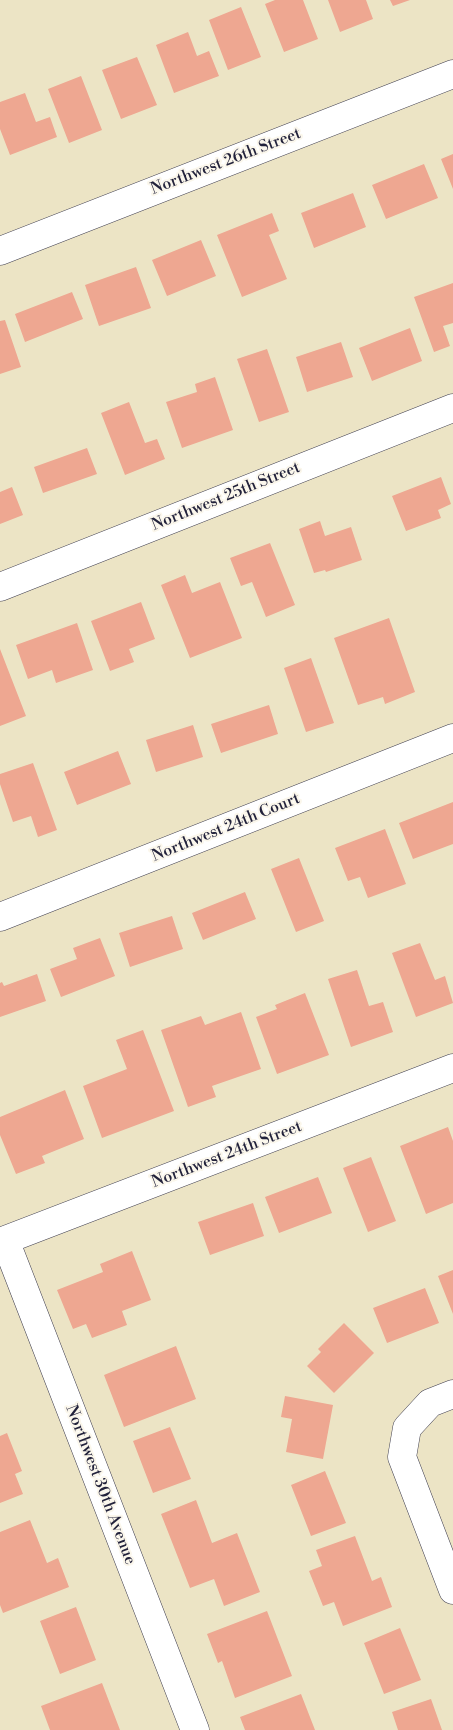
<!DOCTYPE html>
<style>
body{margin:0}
canvas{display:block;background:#ece4c5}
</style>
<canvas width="453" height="1730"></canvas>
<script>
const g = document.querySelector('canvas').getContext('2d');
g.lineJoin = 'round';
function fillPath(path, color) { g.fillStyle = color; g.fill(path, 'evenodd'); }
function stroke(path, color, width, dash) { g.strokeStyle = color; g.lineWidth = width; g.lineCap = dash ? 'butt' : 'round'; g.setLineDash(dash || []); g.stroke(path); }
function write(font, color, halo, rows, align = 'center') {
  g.font = font + ' "Libre Bodoni",serif'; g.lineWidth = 4; g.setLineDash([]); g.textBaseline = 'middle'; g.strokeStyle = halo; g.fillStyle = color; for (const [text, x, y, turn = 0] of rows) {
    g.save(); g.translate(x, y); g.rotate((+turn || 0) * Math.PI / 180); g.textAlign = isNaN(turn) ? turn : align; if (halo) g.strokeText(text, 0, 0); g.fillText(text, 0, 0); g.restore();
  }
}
const building = new Path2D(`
 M275,0h28l15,39 -34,13 -19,-48z
 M328,0h38l7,19 -33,13z
 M390,0h20l-17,6z
 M241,7l20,50 -33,13 -19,-50z
 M188,32l9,24 12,-5 10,25 -45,17 -18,-48z
 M137,57l20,48 -36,14 -19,-49z
 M81,76l21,54 -33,13 -21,-54z
 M25,93l11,29 14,-5 7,20 -47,18 -10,-26v-27z
 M453,154v35l-12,-30z
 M424,164l14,34 -52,21 -14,-34z
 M353,193l13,34 -52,21 -13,-35z
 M272,213l7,18 -10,4 18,44 -45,18 -25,-62z
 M201,240l15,36 -49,20 -15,-36z
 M136,267l15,41 -52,18 -14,-41z
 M453,283v40l-10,3 7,20 -16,6 -20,-55z
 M72,292l11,27 -58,23 -10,-28z
 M5,320l16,47 -21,7v-53z
 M410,328l12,33 -50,20 -13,-33z
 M341,342l12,35 -46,15 -11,-35z
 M267,349l22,63 -30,10 -22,-63z
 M215,377l18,53 -51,18 -16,-46 31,-10 -2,-8z
 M129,402l16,41 12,-4 8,20 -40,16 -24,-62z
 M87,448l10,26 -54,19 -9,-26z
 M441,477l10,27 -13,6 3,8 -35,13 -14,-35z
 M12,487l11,28 -23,9v-32z
 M320,521l5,15 26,-9 11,33 -36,12 -1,-2 -11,3 -15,-44z
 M270,543l25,62 -29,12 -14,-35 -11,4 -11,-28z
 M185,575l7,18 28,-11 22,56 -52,20 -29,-73z
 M141,602l14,37 -26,10 5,13 -24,9 -19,-50z
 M389,618l26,74 -30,12 -2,-7 -25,8 -24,-67z
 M77,623l16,47 -37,13 -4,-13 -24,9 -12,-34z
 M0,649l26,67 -26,10z
 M311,658l23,65 -28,9 -22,-64z
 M269,705l9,29 -57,19 -10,-29z
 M193,725l10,32 -47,15 -10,-32z
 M118,751l13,33 -54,21 -13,-33z
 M33,763l24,67 -19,7 -7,-21 -18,6 -13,-38v-10z
 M453,802v42l-40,15 -14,-36z
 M385,829l21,55 -38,14 -8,-21 -12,4 -13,-33z
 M299,858l25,63 -28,11 -25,-63z
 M245,892l11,27 -53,21 -11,-27z
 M172,916l11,33 -53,18 -11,-34z
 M100,938l15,38 -54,21 -11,-28 27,-10 -4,-11z
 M420,943l15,37 10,-4 8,27 -37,14 -24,-64z
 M357,970l12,36 14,-4 10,30 -42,15 -23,-68z
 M37,974l9,27 -46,16v-34l2,-1 2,4z
 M305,993l24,62 -52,19 -21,-57 21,-8 -2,-4z
 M241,1012l20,57 -49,17 4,11 -28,10 -27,-77 40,-14 4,9z
 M143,1030l31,81 -72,27 -19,-52 44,-17 -11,-29z
 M65,1090l19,49 -42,17 3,7 -29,11 -16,-39v-18z
 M448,1127l5,14v62l-27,11 -26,-68z
 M371,1157l25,64 -28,11 -25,-64z
 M318,1177l14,36 -53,20 -14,-36z
 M253,1203l11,33 -54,19 -12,-33z
 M132,1251l19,49 -29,11 5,14 -35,13 -6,-14 -13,5 -16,-39 46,-18 -3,-8z
 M453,1270v44l-15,-38z
 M425,1288l14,35 -52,20 -14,-35z
 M344,1323l30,30 -40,40 -27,-27 14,-14 -3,-3z
 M176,1346l20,53 -72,28 -20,-52z
 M285,1396l48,9 -10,54 -37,-7 6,-33 -11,-2z
 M170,1427l21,52 -38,14 -20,-52z
 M7,1433l15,38 -7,3 8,20 -23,9v-67z
 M325,1471l21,52 -35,13 -20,-51z
 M196,1500l16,43 25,-10 23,59 -36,14 -10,-27 -24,9 -29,-74z
 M30,1520l17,43 11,-5 11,29 -66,26 -3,-8v-73z
 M355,1536l17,45 9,-4 11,30 -49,19 -9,-24 -11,4 -14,-35 13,-5 -6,-16z
 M76,1607l20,53 -36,14 -20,-53z
 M267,1611l25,65 -57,22 -13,-37 -4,2 -11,-29z
 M400,1628l21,52 -37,14 -20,-51z
 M102,1683l18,47h-70l-9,-24z
 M301,1694l14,36h-70l-5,-13z
 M431,1699l11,31h-44l-6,-18z`);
const minor = new Path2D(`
 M0,587l453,-179
 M0,917l453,-179
 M5,1240l190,490
 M0,1242l453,-174
 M453,1394l-23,9 -23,25 -5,29 51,133`);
const tertiary = new Path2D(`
 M0,251l453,-177`);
const streetNames = [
 ["Northwest 26th Street",226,162,-21],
 ["Northwest 25th Street",226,497,-22],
 ["Northwest 24th Court",226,828,-22],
 ["Northwest 24th Street",227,1155,-21],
 ["Northwest 30th Avenue",100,1485,69]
];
fillPath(building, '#eea791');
stroke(minor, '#403f50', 29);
stroke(tertiary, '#403f50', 29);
stroke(minor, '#fff', 28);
stroke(tertiary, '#fff', 28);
write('16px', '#22223b', '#fbf7ec', streetNames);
</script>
